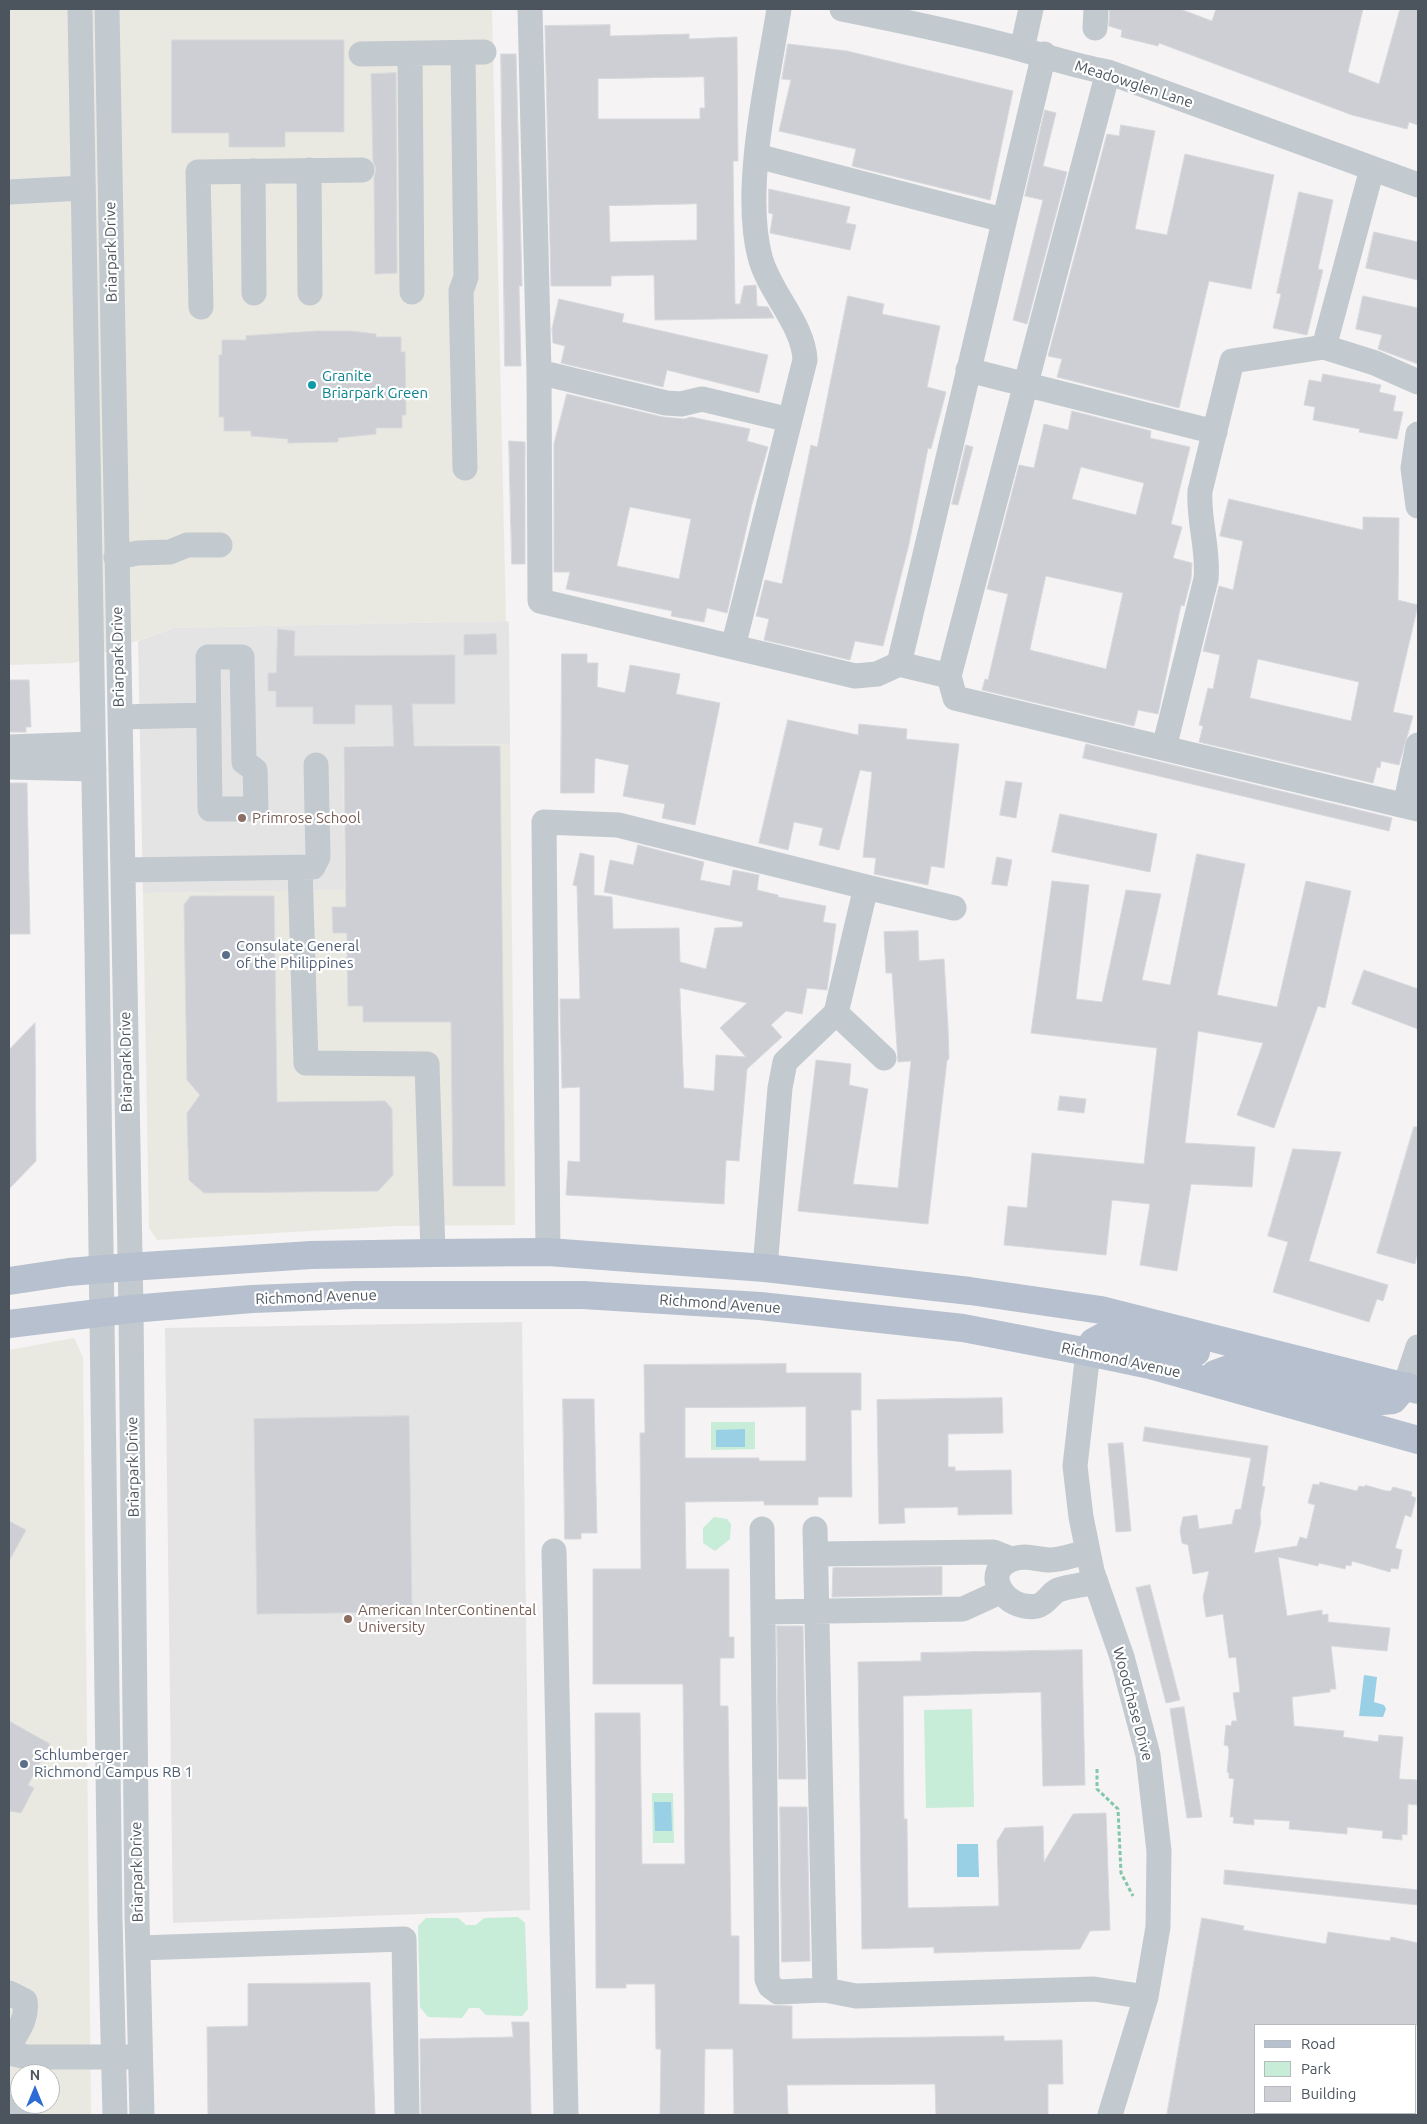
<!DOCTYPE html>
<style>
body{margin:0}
#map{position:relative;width:1427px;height:2124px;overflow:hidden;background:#f5f3f3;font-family:Ubuntu,sans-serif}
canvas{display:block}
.frame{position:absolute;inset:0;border:10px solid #4c555e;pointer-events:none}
.legend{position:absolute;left:1254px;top:2024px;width:162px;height:90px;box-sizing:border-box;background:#fff;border:1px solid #b7bbbf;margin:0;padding:6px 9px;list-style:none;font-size:15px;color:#4c555e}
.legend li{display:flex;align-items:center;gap:10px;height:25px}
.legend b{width:25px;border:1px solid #b7bbbf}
.north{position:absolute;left:10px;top:2064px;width:50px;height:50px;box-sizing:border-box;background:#fff;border:1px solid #b7bbbf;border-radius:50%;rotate:0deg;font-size:14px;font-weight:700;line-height:20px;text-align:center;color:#4c555e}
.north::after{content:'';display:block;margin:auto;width:18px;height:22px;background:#2d6cd4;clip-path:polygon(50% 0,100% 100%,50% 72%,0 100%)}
</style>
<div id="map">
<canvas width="1427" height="2124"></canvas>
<div class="frame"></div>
<ul class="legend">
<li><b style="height:6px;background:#b6c0ce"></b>Road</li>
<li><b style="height:14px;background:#c7ecd8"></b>Park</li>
<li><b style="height:14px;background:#cdcfd4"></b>Building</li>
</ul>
<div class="north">N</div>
</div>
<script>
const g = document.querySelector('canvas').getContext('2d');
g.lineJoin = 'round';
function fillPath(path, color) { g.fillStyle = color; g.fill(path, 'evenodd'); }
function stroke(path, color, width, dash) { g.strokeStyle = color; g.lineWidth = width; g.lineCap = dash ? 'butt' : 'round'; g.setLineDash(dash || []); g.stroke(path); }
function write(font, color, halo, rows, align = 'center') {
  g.font = font + ' Ubuntu,sans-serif'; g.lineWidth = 4.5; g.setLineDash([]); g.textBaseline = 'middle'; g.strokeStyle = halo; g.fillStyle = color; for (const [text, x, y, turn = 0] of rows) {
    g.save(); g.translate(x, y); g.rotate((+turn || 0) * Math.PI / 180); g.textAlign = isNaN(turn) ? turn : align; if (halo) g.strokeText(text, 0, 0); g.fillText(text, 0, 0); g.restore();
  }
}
const commercial = new Path2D(`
 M9,9h483l14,612 -332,7 -100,35 -65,2z
 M510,744l5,481 -120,1 -238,14 -8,-12 -6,-335 200,-3v-144z
 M74,1338l9,19 8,758h-82v-765zM20,2074h30v30h-30z`);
const education = new Path2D(`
 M506,621l3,1 1,122 -167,2 1,144 -201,3 -5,-252 36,-13z
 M522,1322l8,588 -357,13 -8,-595z`);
const green = new Path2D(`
 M711,1422h44v27l-44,1z
 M714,1517l13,2 4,5 -1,15 -15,12 -12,-8v-15z
 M972,1709l2,98 -48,1 -2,-98z
 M652,1793h21l1,50h-21z
 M518,1917l7,6 3,86 -6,7 -36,-1 -7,-7h-10l-7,10 -34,-1 -8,-10 -2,-81 8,-8h32l8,7h10l8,-7z`);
const water = new Path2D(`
 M745,1429v18h-29v-17z
 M1364,1675l13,2 -3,25 10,3 2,4 -3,8 -24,-1z
 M654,1802h17l1,29h-17z
 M957,1844h21l1,33h-22z`);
const building = new Path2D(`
 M1110,9h70l32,12 4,-12h147l-15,63 31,12 21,-75h18v116l-9,-3 -2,7 -55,-14 -193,-72 -1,3 -37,-9 1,-7 -13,-4z
 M610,25v11l79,-2v5l48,-2 1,124h-5l2,143h5l4,-18 12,-1 1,21 11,1 6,11 -119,2 -1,-45 -43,1v10h-60l-6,-260zM704,77l1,31h-5v11h-102v-40zM697,204v36l-87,2 -1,-36z
 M172,40h172v92h-59v15h-56v-14h-57z
 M788,44l59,7 166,40 -23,109 -138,-34 4,-17 -77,-18 12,-51 -9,-1z
 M501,54h15l6,232h-3l2,80h-16z
 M396,73l1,200 -22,1 -1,-96 2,-9 -3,-8 -2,-87z
 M1045,110l11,3 -13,53 24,6 -40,152 -14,-4 30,-120 -18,-4z
 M1121,125l34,6 -20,98 32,6 18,-81 89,21 -23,114 -42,-8 -30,127 -122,-31 5,-18 -14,-3 59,-222 12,2z
 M769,189l81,18 -4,16 10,2 -6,25 -80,-17 3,-19 -4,-1z
 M1299,192l34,8 -15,69 5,1 -16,65 -34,-7 8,-34 -4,-1z
 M1374,232l44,10v38l-52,-12z
 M848,296l36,8 -2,10 58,12 -13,61 19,5 -15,57 -3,-1 -19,96 -26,102 -28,-5 -5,19 -86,-20 5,-21 -13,-3 9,-36 17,4 29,-139 6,2z
 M1363,296l55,12v56l-40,-15 4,-14 -26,-6z
 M559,299l65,15 -2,8 146,33 -9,38 -92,-23 -4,17 -102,-24 4,-17 -12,-3 -1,-14z
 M317,331h34l25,3v3h25v15h4l1,63h-4v13h-26v6l-38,4v4l-50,1v-4l-37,-3v-5h-27v-14h-5v-62h3v-15h24v-4z
 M1323,374l58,11 -2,7 17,4 -3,15 10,1 -6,27 -38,-7 1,-3 -47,-9 2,-13 -11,-2 5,-25 12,2z
 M567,394l96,23 21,2 7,-2 59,12 -3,12 21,6 -16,57 -25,109 -20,-5 -3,14 -33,-6 1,-5 -106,-22 4,-17h-16v-128zM630,507l61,12 -12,60 -62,-13z
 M1072,411l79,20 -1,7 40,9 -19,77 11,3 -9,31 19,5 -1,16 -7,27 -3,-1 -23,109 -20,-4 -4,16 -152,-36 3,-11 3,1 20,-86 -21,-5 32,-124 15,3 10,-44 24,6zM1081,467l63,16 -8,32 -64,-16zM1046,576l77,17 -17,76 -76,-19z
 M509,441l16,1v122h-13z
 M966,445l7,2 -15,58 -6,-1z
 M1229,499l134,31v-13l36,1 -1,82 20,5 -25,107 20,4 -14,49 -18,-4 -1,7 -3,-1 -4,16 -174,-41 4,-16 -4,-1 9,-37 5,1 7,-34 -17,-4 16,-65 14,4 10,-49 -23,-5zM1258,659l101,23 -8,39 -101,-23z
 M278,629l17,2 -1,25 161,-1v49h-43l2,42h86l5,440h-52l-2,-164h-88v-16h-15l-1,-73h-14l-1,-26h14l-2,-160 50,-1 -2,-41h-37v19h-42v-17h-37v-16h-8v-18h8z
 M496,634l1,20 -33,1v-20z
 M562,654h25v9h11l-1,24 28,6 5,-28 50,9 -4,20 44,9 -25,122 -33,-7 3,-14 -42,-8 6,-31 -34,-7 -1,35h-33z
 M9,680h20l2,47h-5v5h-17z
 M788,720l70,15 1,-11 48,5 -1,10 53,5 -15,124 -13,-2 -3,19 -54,-11 2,-16 -13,-1 9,-85 -12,-2 -21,80 -20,-5 4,-17 -29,-6 -6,28 -29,-7z
 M1086,744l306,74 -3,13 -306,-73z
 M1006,781l16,2 -6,35 -16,-3z
 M9,783h18l3,151h-21z
 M1060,814l97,20 -7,38 -98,-20z
 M638,845l66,17 -4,18 30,6 3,-16 26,5 -2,15 21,5v2l48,9 -3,16 13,2 -9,66 -20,-2 -5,26 -16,-3 -15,14 11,12 -35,32 -8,92 -13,-1 -2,44 -158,-9 2,-34 12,1v-75l-18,1 -2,-89h20l-3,-113 -4,-1 7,-32 14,3v39l18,2 1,32 66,-1 1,34 26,7 9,-41 27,-1 1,-5 -139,-30 6,-32 23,5zM680,988l67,15 -27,25 26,29 -30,-2 -2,36 -30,-3z
 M1197,854l48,10 -28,131 60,12 29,-126 45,10 -26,117 -7,-2 -44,122 -37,-13 26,-72 -65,-12 -13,112 70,4 -3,40 -61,-3 -14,87 -37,-6 10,-61 -38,-4 -6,55 -102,-10 4,-39 19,2 5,-55 112,11 13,-116 -126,-15 21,-152 37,4 -13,114 26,3 24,-112 35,4 -19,86 28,5z
 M997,857l15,3 -5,26 -15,-2z
 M191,896h83l3,206 108,-1 7,8 1,66 -15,16 -174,2 -15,-13 -2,-67 13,-18 -13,-15 -3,-175z
 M918,931l1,30 25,-2 4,68 1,32 -2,1 -19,164 -130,-13 18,-151 35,4 -2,21 19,4 -15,95 45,4 13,-127 -13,1 -6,-89h-6l-2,-41z
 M1364,970l54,19v40l-66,-25z
 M35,1023l1,138 -27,28v-139z
 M1060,1096l26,3 -2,14 -26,-3z
 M1414,1127h4v124l-3,13 -38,-11z
 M1293,1149l48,3 -32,109 79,24 -5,16 -6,-2 -8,23 -96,-30 15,-50 -20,-6z
 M786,1364v9h75v37h-10l1,87h-34v8h-54v-4l-79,1 1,67h43v68h5v21h-14v48h8l3,230h8v68l53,2v33l212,-3v5l58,-1 1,44h-15v31h-112l-1,-31 -148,1 1,29h-54l-1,-65h-28l-1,66h-44l1,-66h-5l-1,-65h-29v4h-30l-1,-275h45l2,151h43l-2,-180h-90v-115h48l-1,-136h5l-1,-68zM806,1407v54h-47v-3h-74v-50z
 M1002,1398l1,35 -55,1v33h7v4l56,-1 1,44 -54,1v-8l-54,1 1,15 -26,1 -2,-124z
 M563,1399h31l3,134h-16v6h-16z
 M409,1416l3,196 -155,2 -3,-195z
 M1145,1427l123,19 -6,40 3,1 -5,27 1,8 -7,31 43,-7 3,-9 7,2 8,-34 -7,-2 5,-19 6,1 1,-3 37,9 2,-5 6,1v-2l21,6h5l2,-4 19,5 -1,4 5,2 -5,19 -6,-2 -10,33 7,2 -4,19 -7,-1 -1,4 -38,-11 -1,5 -5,-1 -1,4 -26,-6 -1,3 -40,-9 9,59 35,-6v5l6,-1v8l62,6 -3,23 -56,-5 5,43h-6v3l-38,5 2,29 50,5 -1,6 35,5 1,-7 24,2 -4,42 19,1v25l-10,-1 -1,31 -5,-1v6l-20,-2 1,-7 -36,-4v7l-58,-5 1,-8 -36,-2v6l-21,-2 1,-6h-4l4,-38 -5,-1v-5l-2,-1 2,-22 -1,-4 -4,-1 2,-20 5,1 1,-5h5l-4,-28 7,-1 -4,-35 -7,1 -6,-44 -17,3 -3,-20 6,-26 -16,3 -5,-29 -6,-2 -2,-13 3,-13 14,-2 2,14 33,-5 3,-14 6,-1 10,-51 -108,-17z
 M1123,1443l8,88 -15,1 -8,-88z
 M9,1521l17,9 -17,31z
 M942,1567v28l-110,2 1,-29z
 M1150,1585l30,115 -14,3 -30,-115z
 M777,1626h26l3,153h-27z
 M1082,1650l3,135 -42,1 -2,-94 -138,4 1,123h3l1,89 91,-2 -2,-65 8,-13 38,-2 1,36 29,-48 33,-1 4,117 -20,1 -10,18 -146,4v-6l-72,2 -4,-287 63,-1v-8z
 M1184,1707l18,110 -15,1 -17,-109z
 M9,1721l41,23 -22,41 6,3 -13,25 -12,-2z
 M780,1807h27l3,154 -28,1z
 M1225,1870l193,20v15l-194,-21z
 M1202,1918l42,8 -1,4 83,14 2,-12 62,9 1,-4 27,6v82h-162v90h-89z
 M370,1983l5,132h-167l-1,-88 41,-1v-42z
 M512,2022h17l2,93h-110l-1,-76 93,-2z`);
const path = new Path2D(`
 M1097,1769v20l21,20 3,64 12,23`);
const minor = new Path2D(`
 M80,9l17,939 13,970 5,197
 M107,9l24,1300 6,608 5,198
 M530,9l9,363 1,229 315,75 22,-2 22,-10 145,-610
 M842,9c55,11 109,22 163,36 35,9 68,21 103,27l310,113
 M1095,28l1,-19
 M1022,49l9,-40
 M463,53l3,224 -5,14 4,177
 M361,54l123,-2
 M410,54l2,238
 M1108,72l-159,604 6,22 463,111
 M757,156l246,64
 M309,170l1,123
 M253,171l1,122
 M9,192l74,-4
 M201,307l-3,-135 164,-2
 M1324,347l48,-178
 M968,370l247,62
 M539,372l127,31 15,1 21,-5 88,21
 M1418,434l-5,34 5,38
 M116,557l22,-4 32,-1 17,-7h33
 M733,647l72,-287c-1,-35 -36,-68 -45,-103 -18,-68 8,-178 19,-248
 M208,657h34l2,105 11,8 1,39h-46z
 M899,664l50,12
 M120,717l88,-2
 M9,747l84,-3
 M1164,748l42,-169c3,-30 -8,-58 -6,-88l32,-130 92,-14 51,16 43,19
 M9,767l85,2
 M1405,806l13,-61
 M300,868l6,195 121,1 6,189
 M123,870l190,-3 5,-10 -2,-92
 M866,887l88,21
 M836,1013l48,45
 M548,1252l-4,-430 74,3 248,62 -30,126 -51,49 -5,26 -15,180
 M1088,1352l-13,114 6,51 11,54 30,86 26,98 11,96 -1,76 -12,70 -36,118
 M1405,1386l13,-39
 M762,1529l5,450 3,7 8,6 47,-2 31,6 238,-7 52,8
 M815,1529l10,461
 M554,1551l12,564
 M1088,1552c-12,2 -26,8 -38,8 -14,0 -23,-6 -37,-1 -34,12 -8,53 24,47 9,-2 13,-12 21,-16 11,-4 26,-5 38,-8
 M816,1554l177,-2 18,7
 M763,1612l200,-3 37,-17
 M139,1948l265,-9 3,176
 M9,1993l16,8c3,18 -8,31 -16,45
 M9,2053l18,4h104
 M9,2107l13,8`);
const major = new Path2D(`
 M9,1281l60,-9 60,-5 182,-12 122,-2 115,-1 217,16 205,23 131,19 317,80
 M9,1324l122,-15 121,-10 103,-4h228l177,11 203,22 125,24 62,13 268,75
 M1088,1352l5,-10 13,-7 13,1 77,16
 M1215,1374l14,-5 52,9 101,23 11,-1 12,-14`);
const markers = [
 [312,385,5,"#0f9aa8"],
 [242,818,5,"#8d6e63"],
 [226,955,5,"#5c6f8a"],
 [348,1619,5,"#8d6e63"],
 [24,1764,5,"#5c6f8a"]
];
const streetNames = [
 ["Meadowglen Lane",1134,84,18],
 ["Briarpark Drive",111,252,-91],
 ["Briarpark Drive",118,657,-91],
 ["Briarpark Drive",126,1062,-91],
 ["Richmond Avenue",316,1297,-2],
 ["Richmond Avenue",720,1304,4],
 ["Richmond Avenue",1121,1360,12],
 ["Briarpark Drive",133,1467,-91],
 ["Woodchase Drive",1133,1704,75],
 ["Briarpark Drive",137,1872,-91]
];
const cultureNames = [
 ["Granite",322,376],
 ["Briarpark Green",322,393]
];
const educationNames = [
 ["Primrose School",252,818],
 ["American InterContinental",358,1610],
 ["University",358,1627]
];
const serviceNames = [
 ["Consulate General",236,946],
 ["of the Philippines",236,963],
 ["Schlumberger",34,1755],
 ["Richmond Campus RB 1",34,1772]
];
fillPath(commercial, '#eae9e1');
fillPath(education, '#e5e4e4');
fillPath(green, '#c7ecd8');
fillPath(water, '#99d0e5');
fillPath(building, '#cdcfd4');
stroke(building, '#d7d9dd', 1);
stroke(path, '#82c7aa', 3, [4, 2.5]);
stroke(minor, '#c2c9cf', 25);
stroke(major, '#b6c0ce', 28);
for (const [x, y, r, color] of markers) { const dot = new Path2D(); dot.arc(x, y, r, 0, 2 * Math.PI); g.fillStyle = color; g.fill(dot); stroke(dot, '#fff', 2); }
write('15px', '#4c555e', '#fff', streetNames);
write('15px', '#0d838f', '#fff', cultureNames, 'left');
write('15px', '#785e54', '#fff', educationNames, 'left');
write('15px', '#4e5e75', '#fff', serviceNames, 'left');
</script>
